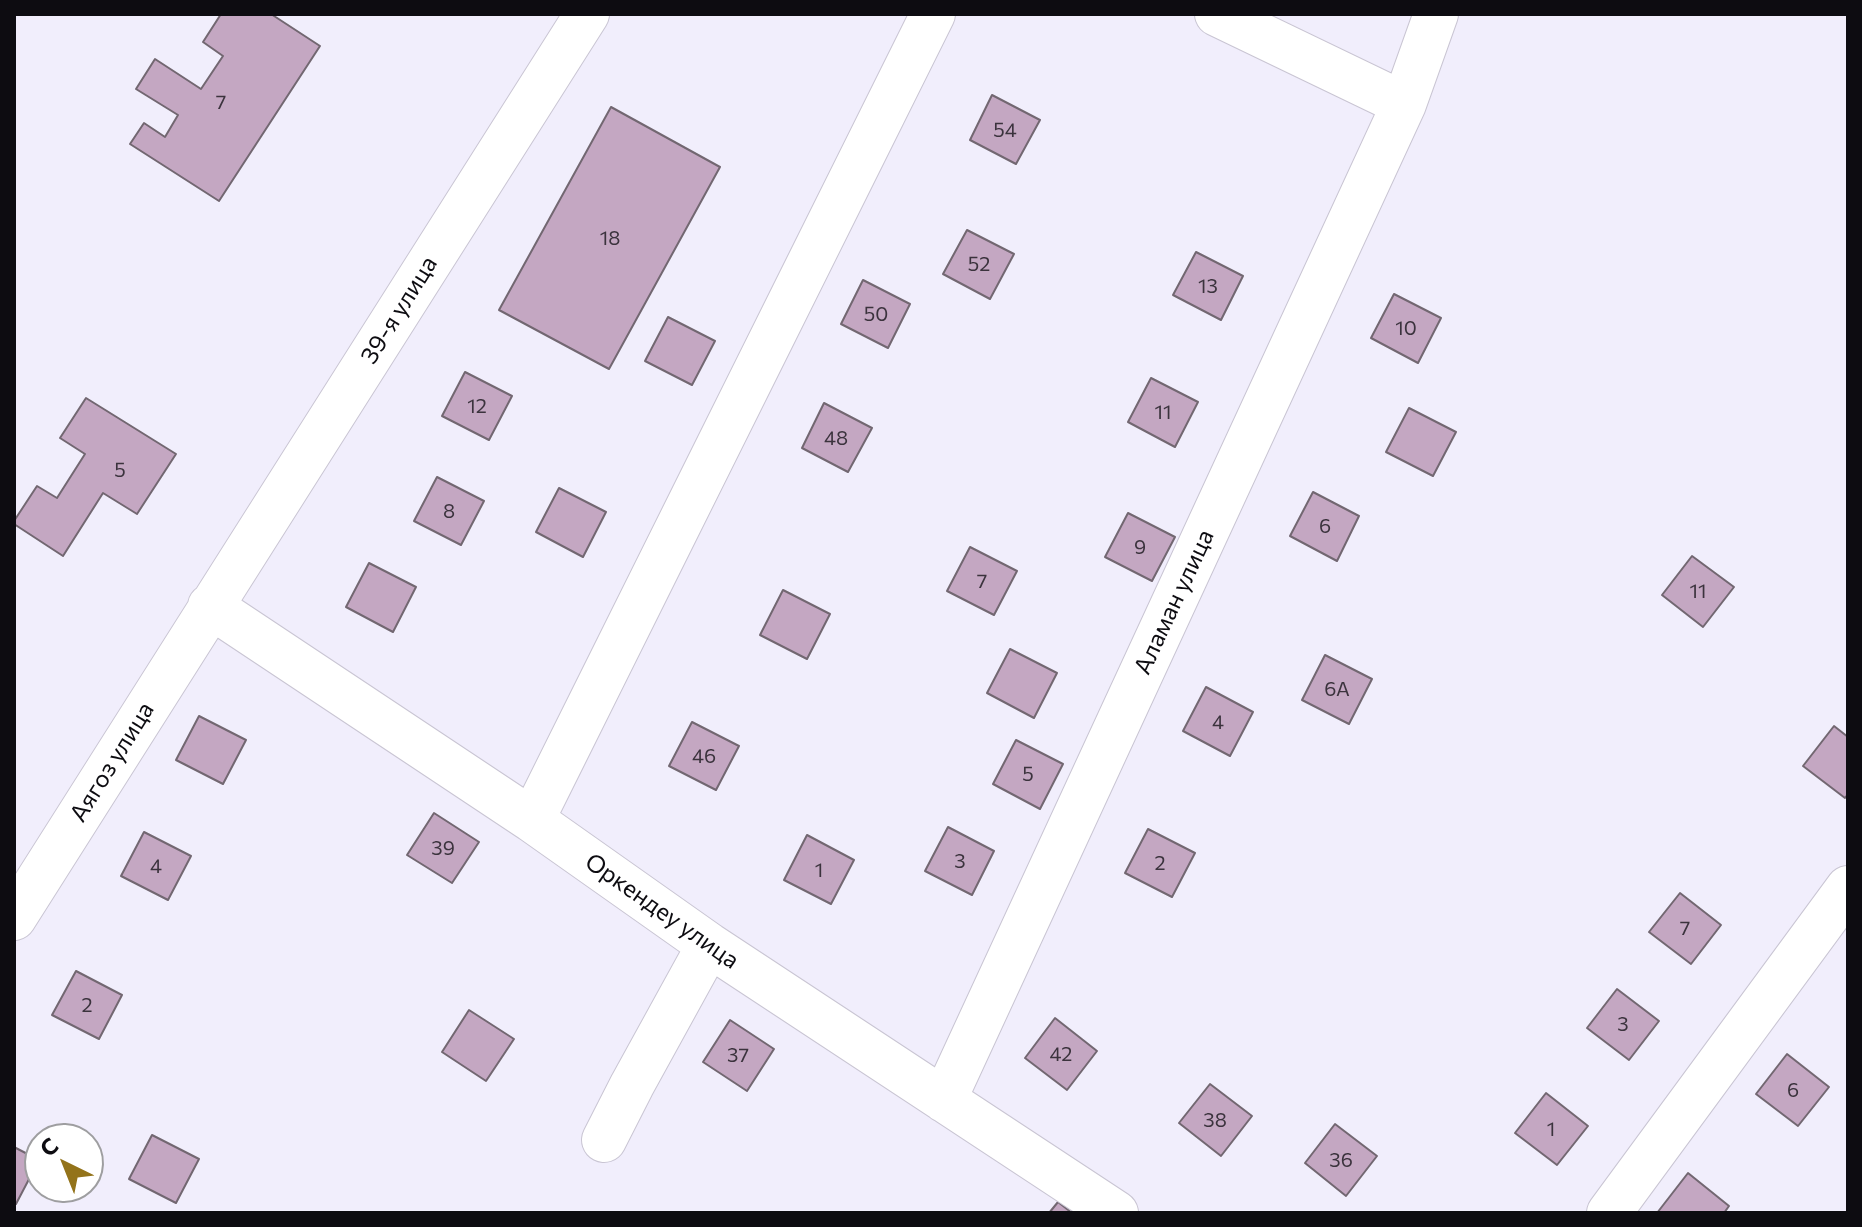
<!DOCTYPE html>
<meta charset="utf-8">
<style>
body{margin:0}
#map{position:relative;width:1862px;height:1227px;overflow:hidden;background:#f1eefc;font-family:Commissioner,sans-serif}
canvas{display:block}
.frame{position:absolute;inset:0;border:16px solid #0d0c11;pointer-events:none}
.north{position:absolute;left:24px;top:1123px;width:80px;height:80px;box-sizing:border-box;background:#fff;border:2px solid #9e9ea0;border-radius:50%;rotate:317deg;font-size:22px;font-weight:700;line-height:32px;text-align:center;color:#0d0c11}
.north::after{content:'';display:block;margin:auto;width:28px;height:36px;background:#93731a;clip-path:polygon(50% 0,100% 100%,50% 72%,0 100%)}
</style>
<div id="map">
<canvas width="1862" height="1227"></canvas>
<div class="frame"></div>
<div class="north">С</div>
</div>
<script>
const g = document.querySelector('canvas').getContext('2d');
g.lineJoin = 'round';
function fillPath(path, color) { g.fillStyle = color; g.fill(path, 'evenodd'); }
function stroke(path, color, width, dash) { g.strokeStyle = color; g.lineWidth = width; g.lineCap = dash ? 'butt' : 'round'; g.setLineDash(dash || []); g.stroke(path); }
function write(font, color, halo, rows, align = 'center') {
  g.font = font + ' Commissioner,sans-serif'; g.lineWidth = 7; g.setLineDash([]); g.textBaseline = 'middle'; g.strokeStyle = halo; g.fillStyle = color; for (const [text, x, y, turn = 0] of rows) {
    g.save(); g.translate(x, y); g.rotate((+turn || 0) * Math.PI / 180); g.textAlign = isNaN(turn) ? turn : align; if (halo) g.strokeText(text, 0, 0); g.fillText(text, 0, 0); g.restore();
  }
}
const building = new Path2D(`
 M221,14h50l49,32 -101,155 -89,-57 14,-21 21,14 13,-22 -42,-26 19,-30 46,30 22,-33 -20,-14z
 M992,95l48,25 -24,44 -46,-24z
 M611,107l109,60 -111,202 -110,-59z
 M967,230l47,24 -24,45 -47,-25z
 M1196,252l47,24 -22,44 -48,-25z
 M863,280l47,24 -22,44 -47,-24z
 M1394,294l47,24 -23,45 -47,-25z
 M668,317l47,24 -23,44 -47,-24z
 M465,372l47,24 -23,44 -47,-24z
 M1151,378l47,24 -23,45 -47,-25z
 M86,398l90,56 -39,60 -34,-21 -40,63 -49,-32v-3l23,-35 20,12 28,-44 -25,-16z
 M824,403l48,25 -24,44 -46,-24z
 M1409,408l47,24 -23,44 -47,-24z
 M437,477l47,24 -23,44 -47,-24z
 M559,488l47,24 -23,45 -47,-25z
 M1313,492l46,24 -22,45 -47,-25z
 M1128,513l47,24 -23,44 -47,-24z
 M970,547l47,24 -23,44 -47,-24z
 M1692,556l42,31 -31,40 -41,-32z
 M369,563l47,24 -23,45 -47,-25z
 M783,590l47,24 -23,45 -47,-24z
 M1010,649l47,24 -23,45 -47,-25z
 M1325,655l47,24 -23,45 -47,-24z
 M1206,687l47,25 -23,44 -47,-25z
 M199,716l47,24 -23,44 -47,-24z
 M692,722l47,24 -23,44 -47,-24z
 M1834,726l14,11v57l-3,4 -42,-32z
 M1016,740l47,24 -23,45 -47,-25z
 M434,813l45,29 -27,41 -45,-28z
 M948,827l46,24 -22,44 -47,-24z
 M1148,829l47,24 -23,44 -47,-24z
 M144,832l47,24 -23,44 -47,-24z
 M807,835l47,25 -23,44 -47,-24z
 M1680,893l41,32 -30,39 -42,-32z
 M76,971l46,24 -23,44 -47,-24z
 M1617,989l42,32 -30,39 -42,-32z
 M469,1010l45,29 -28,42 -44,-29z
 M1055,1018l42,33 -30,39 -42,-32z
 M730,1020l44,29 -27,42 -44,-29z
 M1787,1054l42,33 -31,39 -42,-32z
 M1210,1084l42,32 -31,40 -42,-33z
 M1546,1093l42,33 -31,39 -42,-32z
 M1335,1124l42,32 -31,40 -41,-33z
 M152,1135l47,24 -23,44 -47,-24z
 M14,1147l25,13 -23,44 -2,-1z
 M1688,1173l41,33 -5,7h-67z
 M1058,1202l14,11h-23z`);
const minor = new Path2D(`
 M1217,14l187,90
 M210,606l322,214 177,125 407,268
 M532,820l401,-806
 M14,918l573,-904
 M944,1100l460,-996 32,-90
 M604,1140l28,-55 77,-140
 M1609,1213l239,-325`);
const numberNames = [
 ["7",221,102],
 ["54",1005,130],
 ["18",610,238],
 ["52",979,264],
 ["13",1208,286],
 ["50",876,314],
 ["10",1406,328],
 ["12",477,406],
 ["11",1163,412],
 ["48",836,438],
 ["5",120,470],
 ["8",449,511],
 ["6",1325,526],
 ["9",1140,547],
 ["7",982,581],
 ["11",1698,591],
 ["6А",1337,689],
 ["4",1218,722],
 ["46",704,756],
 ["5",1028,774],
 ["39",443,848],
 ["3",960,861],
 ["2",1160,863],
 ["4",156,866],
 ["1",819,870],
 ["7",1685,928],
 ["2",87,1005],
 ["3",1623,1024],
 ["42",1061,1054],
 ["37",738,1055],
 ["6",1793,1090],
 ["38",1215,1120],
 ["1",1551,1129],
 ["36",1341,1160]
];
const streetNames = [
 ["39-я улица",399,310,-58],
 ["Аламан улица",1174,602,-65],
 ["Аягоз улица",112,762,-58],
 ["Оркендеу улица",662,911,35]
];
fillPath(building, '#c4a7c2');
stroke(building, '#726771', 2);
stroke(minor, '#c9c5d3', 46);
stroke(minor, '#fff', 44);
write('20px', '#3b333d', null, numberNames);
write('24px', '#0d0c11', '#fff', streetNames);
</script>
